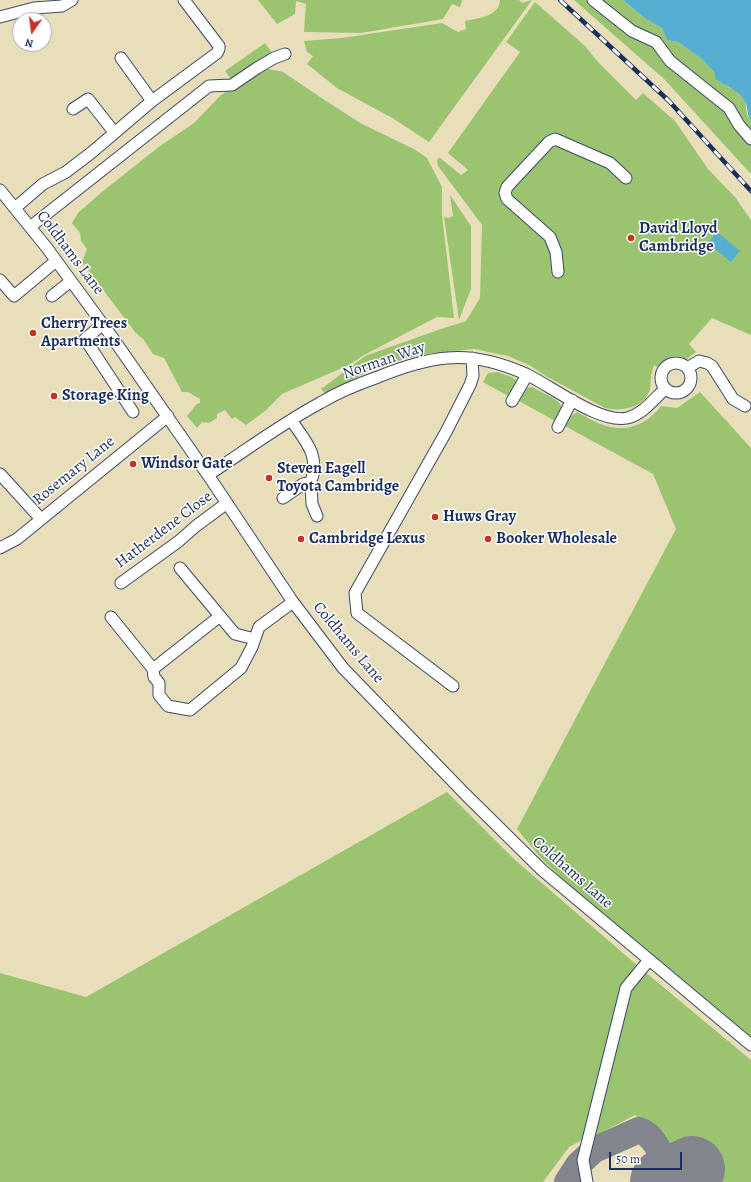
<!DOCTYPE html>
<style>
body{margin:0}
#map{position:relative;width:751px;height:1182px;overflow:hidden;background:#e9deba;font-family:Alegreya,serif}
canvas{display:block}
.north{position:absolute;left:12px;top:12px;width:40px;height:40px;box-sizing:border-box;background:#fff;border:1px solid #a4acbf;border-radius:50%;rotate:194deg;font-size:11px;font-weight:700;line-height:16px;text-align:center;color:#1b2f5e}
.north::after{content:'';display:block;margin:auto;width:14px;height:18px;background:#c8321e;clip-path:polygon(50% 0,100% 100%,50% 72%,0 100%)}
.scale{position:absolute;left:609px;top:1152px;width:73px;height:18px;box-sizing:border-box;border:2px solid #1b2f5e;border-top:0;padding-left:5px;font-size:12px;line-height:14px;white-space:nowrap;color:#1b2f5e;-webkit-text-stroke:3px #fff;paint-order:stroke}
</style>
<div id="map">
<canvas width="751" height="1182"></canvas>
<div class="north">N</div>
<div class="scale">50 m</div>
</div>
<script>
const g = document.querySelector('canvas').getContext('2d');
g.lineJoin = 'round';
function fillPath(path, color) { g.fillStyle = color; g.fill(path, 'evenodd'); }
function stroke(path, color, width, dash) { g.strokeStyle = color; g.lineWidth = width; g.lineCap = dash ? 'butt' : 'round'; g.setLineDash(dash || []); g.stroke(path); }
function write(font, color, halo, rows, align = 'center') {
  g.font = font + ' Alegreya,serif'; g.lineWidth = 3; g.setLineDash([]); g.textBaseline = 'middle'; g.strokeStyle = halo; g.fillStyle = color; for (const [text, x, y, turn = 0] of rows) {
    g.save(); g.translate(x, y); g.rotate((+turn || 0) * Math.PI / 180); g.textAlign = isNaN(turn) ? turn : align; if (halo) g.strokeText(text, 0, 0); g.fillText(text, 0, 0); g.restore();
  }
}
const green = new Path2D(`
 M258,0h204l-2,7 -8,-3 -9,15 -82,14 -57,-1 2,-28 -10,-3 -1,13 -18,10z
 M500,0h19l3,3 10,-3 -103,142 -35,-23 -57,-31 -30,-24 6,-8 -6,-4 -3,-11 38,-3 100,-15 16,9 8,-3 -1,-8c13,-3 34,-4 35,-21z
 M574,0h49l23,19 16,9 5,12 11,2 24,17 26,28 7,3 10,11 2,14 4,5v54l-87,-95z
 M535,2l50,44 13,16 38,38 7,-7 32,28 33,48 27,28 16,23v115l-39,-17 -23,26 7,8 -9,7c-13,-6 -21,-2 -30,8l-3,-2c-1,4 -3,8 -3,12 -1,4 0,9 -1,13 -7,18 -28,22 -45,18l-61,-33 -13,-9 -23,-10 -34,-7 -40,4 -27,5 -38,13 -43,23 -5,-5 44,-33 73,-26 28,-9 14,-23 2,-73 -44,-59 -1,-5 2,-4 22,18 7,-5 -20,-17 72,-101 -14,-10z
 M265,43l8,11 -41,27 -7,-10z
 M268,69l15,3 43,29 36,23 52,25 13,9 15,29v28l12,103 -17,-1 -73,38 -15,10 -67,29 -17,17 -19,14 -11,-8 -3,2 -7,-9 -8,4v4l-8,5 -7,-1 -5,6 -10,-12 10,-12 3,-1v-4l-12,-7h-6l-18,-34 -11,-4 -9,-14 -9,-8 -53,-70 5,-13 -6,-8 -1,-8 -8,-10 6,-10 25,-22 57,-45 34,-23 26,-27 23,-17 14,-8z
 M450,195l21,31v63l-12,31 -15,-103 4,1 5,-2z
 M497,372l15,5 4,3v5l-6,12 -27,-15 5,-9z
 M532,387c6,4 28,12 29,19 1,5 -3,11 -6,15l-36,-20 8,-13z
 M700,392l51,56v590l-149,-120 -61,-60 -24,-29 159,-300 -23,-55 -88,-48 6,-10 6,-4c8,4 17,10 26,13 24,8 43,0 58,-19l16,2z
 M447,792l67,67 124,107 -52,172 -17,9 -26,35h-543v-209l86,24z
 M644,971l107,89v122h-54l-21,-42 -10,4 -31,-29 -42,22 36,-146z`);
const water = new Path2D(`
 M623,0h128v120c-5,-7 -2,-11 -6,-18 -4,-10 -20,-17 -30,-23v-6l-13,-14 -24,-17 -11,-2 -5,-12 -16,-9z
 M717,232l23,19 -9,11 -23,-19z`);
const taxiway = new Path2D(`
 M567,1182l11,-17 16,-15 45,-20c13,4 23,22 25,36 1,5 0,11 0,16`);
const runway = new Path2D(`
 M663,1182l29,-13`);
const minor = new Path2D(`
 M593,0l39,31 24,11 14,19 59,47 10,17 12,14
 M0,17l34,-9 28,-2 10,-6
 M121,58l31,43
 M73,109l15,-10 26,33
 M0,190l47,58 65,89 96,138 85,127 50,66 123,127 76,75 209,175
 M15,208l28,-24 23,-12 25,-19 61,-52 65,-48 2,-4v-3l-35,-46
 M30,227l179,-141 23,-1 25,-17 17,-10 11,-4
 M558,272l-2,-20 -6,-15 -43,-38 -2,-6 2,-6 42,-45 6,-3 55,24 16,15
 M0,280l14,16 42,-35
 M52,296l19,-15
 M103,324l-18,15 48,73
 M661 378a15 15 0 1 1 30 0a15 15 0 1 1-30 0Z
 M687,368l12,-7 8,2 5,3 21,33 12,7
 M512,401l15,-26
 M558,427l14,-27
 M0,474l41,45
 M208,475c37,-24 73,-51 112,-72 18,-11 38,-19 58,-26 22,-9 45,-17 69,-19 28,-3 54,5 79,16 25,12 74,50 101,44 16,-4 26,-18 38,-29
 M311,482l1,22 5,12
 M283,498l20,-14 8,-2c9,-27 -5,-40 -20,-62
 M0,548l17,-9 151,-123
 M180,568l55,66 20,5
 M121,583l58,-42 17,-15 31,-23
 M111,617l42,52 67,-53
 M153,669l1,8 5,6v12l9,11 22,4 51,-42 11,-21 7,-20 34,-25
 M453,686l-96,-73 -2,-20 91,-161 24,-47 3,-9 -1,-18
 M587,1182l-4,-22 43,-172 23,-28`);
const rail = new Path2D(`
 M560,0l109,101 82,90`);
const markers = [
 [631,238,4,"#c8321e"],
 [33,333,4,"#c8321e"],
 [54,396,4,"#c8321e"],
 [133,464,4,"#c8321e"],
 [269,478,4,"#c8321e"],
 [435,517,4,"#c8321e"],
 [301,539,4,"#c8321e"],
 [488,539,4,"#c8321e"]
];
const poiNames = [
 ["David Lloyd",639,229],
 ["Cambridge",639,247],
 ["Cherry Trees",41,324],
 ["Apartments",41,342],
 ["Storage King",62,396],
 ["Windsor Gate",141,464],
 ["Steven Eagell",277,469],
 ["Toyota Cambridge",277,487],
 ["Huws Gray",443,517],
 ["Cambridge Lexus",309,539],
 ["Booker Wholesale",496,539]
];
const streetNames = [
 ["Coldhams Lane",70,253,53],
 ["Norman Way",384,361,-19],
 ["Rosemary Lane",74,471,-39],
 ["Hatherdene Close",164,530,-37],
 ["Coldhams Lane",348,643,50],
 ["Coldhams Lane",572,873,41]
];
fillPath(green, '#9bc470');
fillPath(water, '#56aed3');
stroke(taxiway, '#82868c', 26);
stroke(runway, '#82868c', 66);
stroke(minor, '#3a496c', 13);
stroke(minor, '#fff', 11);
stroke(rail, '#1b2f5e', 4.5);
stroke(rail, '#fff', 3, [9]);
for (const [x, y, r, color] of markers) { const dot = new Path2D(); dot.arc(x, y, r, 0, 2 * Math.PI); g.fillStyle = color; g.fill(dot); stroke(dot, '#fff', 1.5); }
write('bold 16px', '#1b2f5e', '#fff', poiNames, 'left');
write('16px', '#1b2f5e', '#fff', streetNames);
</script>
